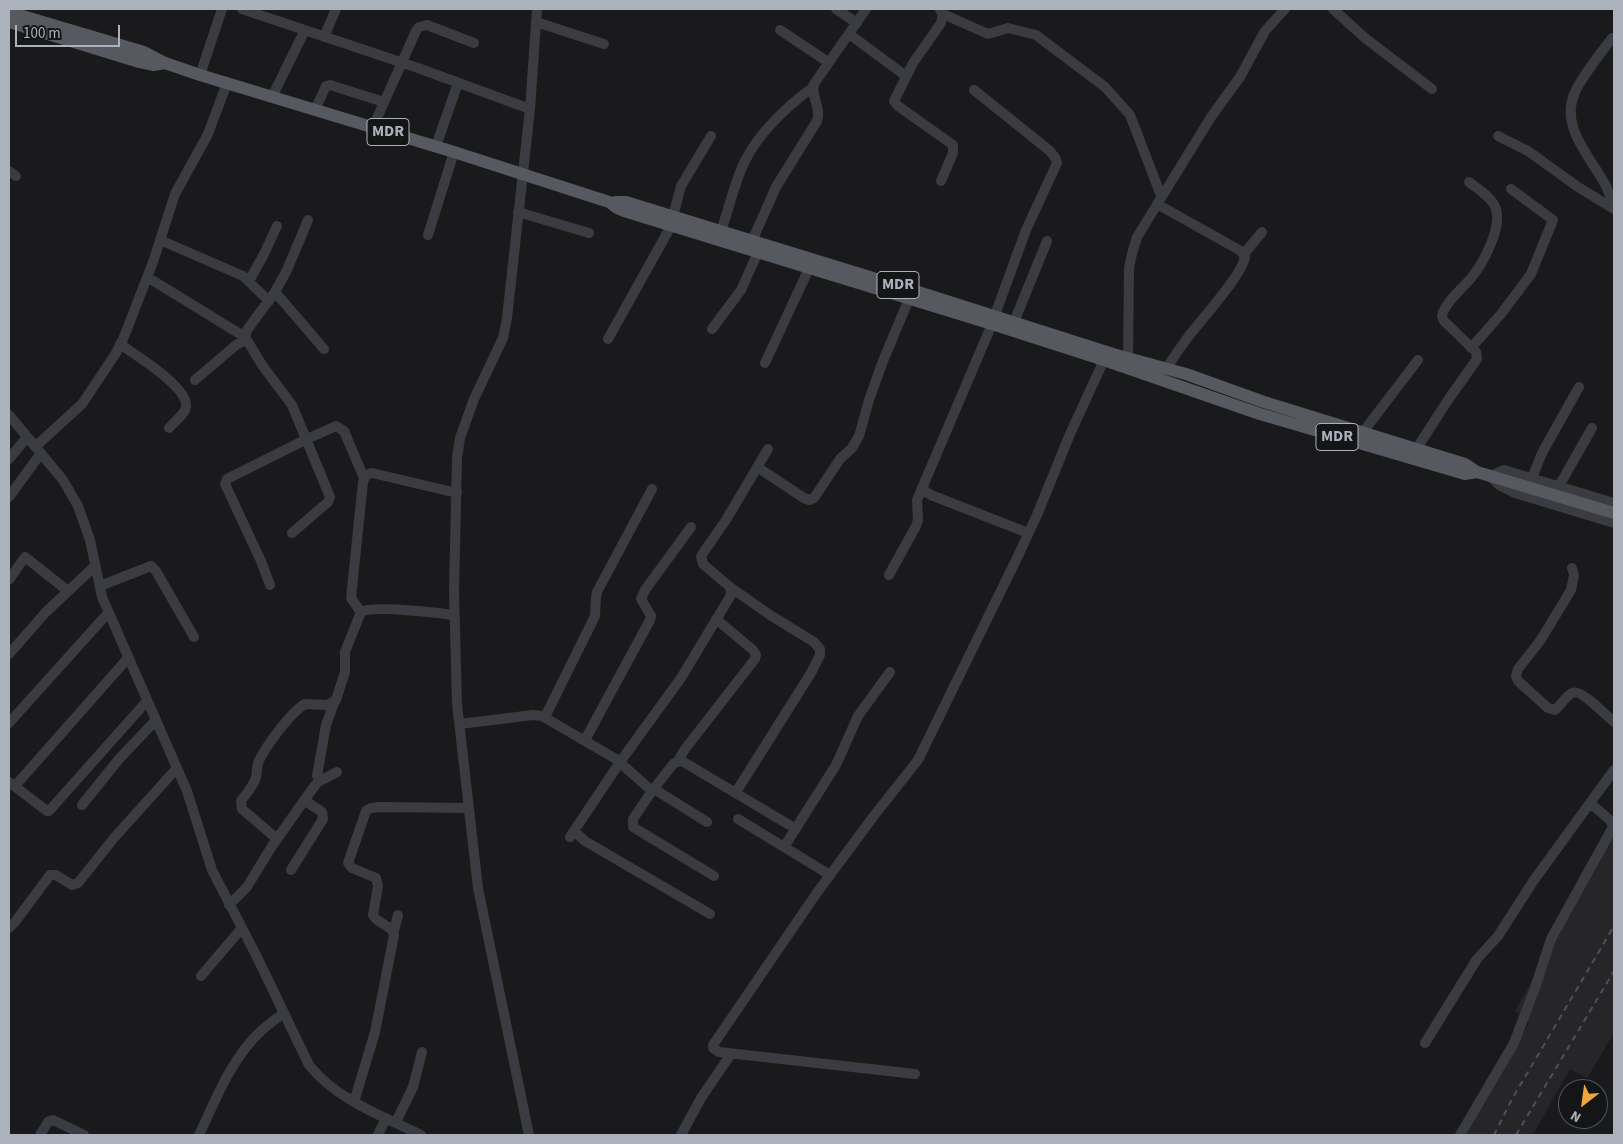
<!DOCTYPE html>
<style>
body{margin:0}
#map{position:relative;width:1623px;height:1144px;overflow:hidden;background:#1a1a1c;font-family:"Source Sans 3",sans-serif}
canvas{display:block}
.frame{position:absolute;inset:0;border:10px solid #acb2bb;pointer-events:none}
.north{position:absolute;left:1558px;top:1079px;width:50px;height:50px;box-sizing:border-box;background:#141517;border:1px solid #515459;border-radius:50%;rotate:210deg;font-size:14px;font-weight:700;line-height:20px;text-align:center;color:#acb2bb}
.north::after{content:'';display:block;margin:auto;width:18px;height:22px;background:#f0a53d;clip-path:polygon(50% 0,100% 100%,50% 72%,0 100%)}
.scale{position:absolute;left:15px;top:25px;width:105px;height:22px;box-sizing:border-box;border:2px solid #acb2bb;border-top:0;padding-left:6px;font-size:15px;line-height:18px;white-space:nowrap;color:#acb2bb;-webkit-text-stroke:4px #141517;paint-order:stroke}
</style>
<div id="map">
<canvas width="1623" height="1144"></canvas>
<div class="frame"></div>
<div class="north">N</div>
<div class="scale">100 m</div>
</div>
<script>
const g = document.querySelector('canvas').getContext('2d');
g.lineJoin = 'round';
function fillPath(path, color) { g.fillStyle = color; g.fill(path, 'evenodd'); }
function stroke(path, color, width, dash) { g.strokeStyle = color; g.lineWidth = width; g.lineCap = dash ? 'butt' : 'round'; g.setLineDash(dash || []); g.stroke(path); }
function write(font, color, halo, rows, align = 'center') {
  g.font = font + ' "Source Sans 3",sans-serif'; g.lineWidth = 4; g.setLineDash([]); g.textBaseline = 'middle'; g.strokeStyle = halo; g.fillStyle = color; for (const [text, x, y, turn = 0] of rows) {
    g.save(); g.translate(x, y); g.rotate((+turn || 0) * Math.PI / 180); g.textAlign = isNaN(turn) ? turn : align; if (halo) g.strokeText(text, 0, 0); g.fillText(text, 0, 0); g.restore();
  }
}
const built = new Path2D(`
 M1614,834v199l-27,45 -17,-9 -37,66h-70l66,-112 -14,-12z`);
const minor = new Path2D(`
 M242,9l176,59 112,41
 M836,9l21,14
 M1333,9l32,29 67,51
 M940,10l3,4 -2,9 -28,40 -19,38 4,5 55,39v8l-12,28
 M943,14l45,20 20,-6 28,7 69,52 25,28 30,78
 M536,22l68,22
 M780,30l48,32
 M849,34l57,42
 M324,37l12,-28
 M1612,38c-12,16 -29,37 -37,54 -16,35 16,65 31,94 3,7 6,15 8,22
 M200,75l22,-66
 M974,90l76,61 6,8 1,4 -31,67 -31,85
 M272,97l33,-67
 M315,110l11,-24 4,-1 54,17
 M373,127l43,-96 3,-4 8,-2 47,18
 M1498,136l30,15 50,36 36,22
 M436,146l22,-63
 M9,171l7,5
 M1157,204l84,47 4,6c-3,18 -44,63 -57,80 -7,10 -15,21 -22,32
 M518,212l71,21
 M673,216l8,-30 30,-50
 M721,231c8,-22 13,-48 24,-70 13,-27 42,-55 67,-73
 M428,235l26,-83
 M160,240l83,36 26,25
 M752,241l24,-54 41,-66c5,-14 -7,-24 -3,-37l52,-75
 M1244,254l18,-22
 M147,277l98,60
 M249,281l15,-27 13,-28
 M275,292l49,57
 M1014,322l33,-81
 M712,329l29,-39 17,-38
 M608,339l63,-113
 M120,344c15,11 69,43 66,63 -1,7 -12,15 -17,21
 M1471,348l30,-34 30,-40 22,-54 -42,-31
 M765,363l47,-101
 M1128,363l1,-95 3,-14 5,-17 74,-120 29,-40 25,-46 20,-22
 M195,380l41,-35 10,-5
 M9,415l54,65 15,26 12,34 12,57 85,194 25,79 44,85 53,110c28,35 73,51 112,70
 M1363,432l55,-72
 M36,446l46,-42 34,-51 8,-16 29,-75 22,-68 33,-60 19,-51
 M1417,448l31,-48 29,-41 -1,-7 -32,-31c-2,-4 -3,-6 0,-11 6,-12 19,-22 27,-32 12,-14 31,-50 25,-69 -3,-11 -18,-20 -27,-27
 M9,459l18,-22
 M757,467l47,31 5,2 5,-2 26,-39 12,-11 7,-12 10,-36 14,-39 26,-62
 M1532,478l10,-25 37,-66
 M1559,486l33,-58
 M922,489l9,6 92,36
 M9,497l32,-44
 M1614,503l-110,-33 -14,6 9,9 16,8 99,30
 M292,533l36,-31 2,-5 -38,-92 -30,-40 -17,-28 2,-7 28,-38 12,-22 21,-50
 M1572,568l2,7 -3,15 -31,51 -22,28 -2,7 2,5 30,27 7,2c6,-5 11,-14 17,-17 9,-5 34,23 42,29
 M889,575l27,-49 2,-6 -1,-20 75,-176
 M9,580l16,-23 43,34
 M270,585l-9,-24 -36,-77 2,-5 80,-40 29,-13 8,5 20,47
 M100,586l51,-20 5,5 38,66
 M730,587l40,28 44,27 6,7v6l-9,18 -75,119
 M361,612l-10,-14 12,-116 3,-7 6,-2 85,20
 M9,654l37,-42 49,-46
 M545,717l50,-101 1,-19 1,-5 55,-103
 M9,723l99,-110
 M460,724l73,-9 9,1 74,43 36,32 22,-28 8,-2 114,68
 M585,740l65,-120 1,-4 -10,-17 4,-9 46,-63
 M678,761l7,-12 70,-90 1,-4 -3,-5 -37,-31
 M317,776l9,-51 8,-22
 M9,782l38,29h2l98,-110
 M15,786l113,-128
 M654,789l53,33
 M652,791l-19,28v8l81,49
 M82,805l37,-46 37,-39
 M738,819l92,56
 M574,831l11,10 125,73
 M570,837l50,-75 61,-84 50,-83 -1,-8 -27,-23 -2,-8 25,-36 42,-71
 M277,839l-35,-30 -1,-8c4,-6 10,-12 13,-19 4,-6 2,-13 4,-19 6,-15 34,-52 47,-59l22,1 9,-5 9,-28v-20l16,-40c12,-7 76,1 93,3
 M784,847l52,-82 22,-49 32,-44
 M291,870l32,-51 -1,-7 -18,-12
 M229,905l18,-18 25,-41 41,-58 5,-6 19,-10
 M9,928l6,-6 35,-47h6l16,10 6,-2 36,-45 63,-70
 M394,931l4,-16
 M201,976l41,-48
 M1425,1043l52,-84 21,-23 36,-56 80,-110
 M915,1074l-196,-22 -6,-4v-3l103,-151 57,-77 45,-57 100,-204 19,-41 33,-81 34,-74
 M354,1102l21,-70 19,-97c-2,-11 -16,-10 -21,-20l5,-29 -2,-8 -24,-10 -4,-5 18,-52 5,-3 9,-1 89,1
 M396,1122l17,-35 9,-35
 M40,1135l8,-13 5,-2 31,15
 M199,1135c17,-36 33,-78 63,-105 7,-6 15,-12 22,-17
 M378,1135l8,-17
 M529,1135l-51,-247 -21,-184 -3,-113 3,-133 3,-20 14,-39 29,-61 4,-20 23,-209 7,-100
 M681,1135l20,-37 30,-44
 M1460,1135l54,-92 21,-55 16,-49 62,-112 -3,-7 -20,-17`);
const major = new Path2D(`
 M9,12l135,40 21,11 35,12 254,77 155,50 8,6 7,3 368,113 112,36 156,54 205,60 12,-2
 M9,22l130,40 14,3 12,-2
 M615,202h11l286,88 201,64 73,20 78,28 201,62 12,8 137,41`);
const rail = new Path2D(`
 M1494,1135l18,-36 102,-173
 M1516,1135l98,-164`);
const shields = [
 [388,132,42],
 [898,285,42],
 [1337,437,42]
];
const shieldNames = [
 ["MDR",388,132],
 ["MDR",898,285],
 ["MDR",1337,437]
];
fillPath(built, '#262629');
stroke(minor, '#3b3c41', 10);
stroke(major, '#575960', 12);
stroke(rail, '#4e5056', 2, [6, 5]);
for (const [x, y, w] of shields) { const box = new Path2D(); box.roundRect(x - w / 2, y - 13.5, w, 27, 4); g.fillStyle = '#141517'; g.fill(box); stroke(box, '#acb2bb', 1); }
write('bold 16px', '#acb2bb', null, shieldNames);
</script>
